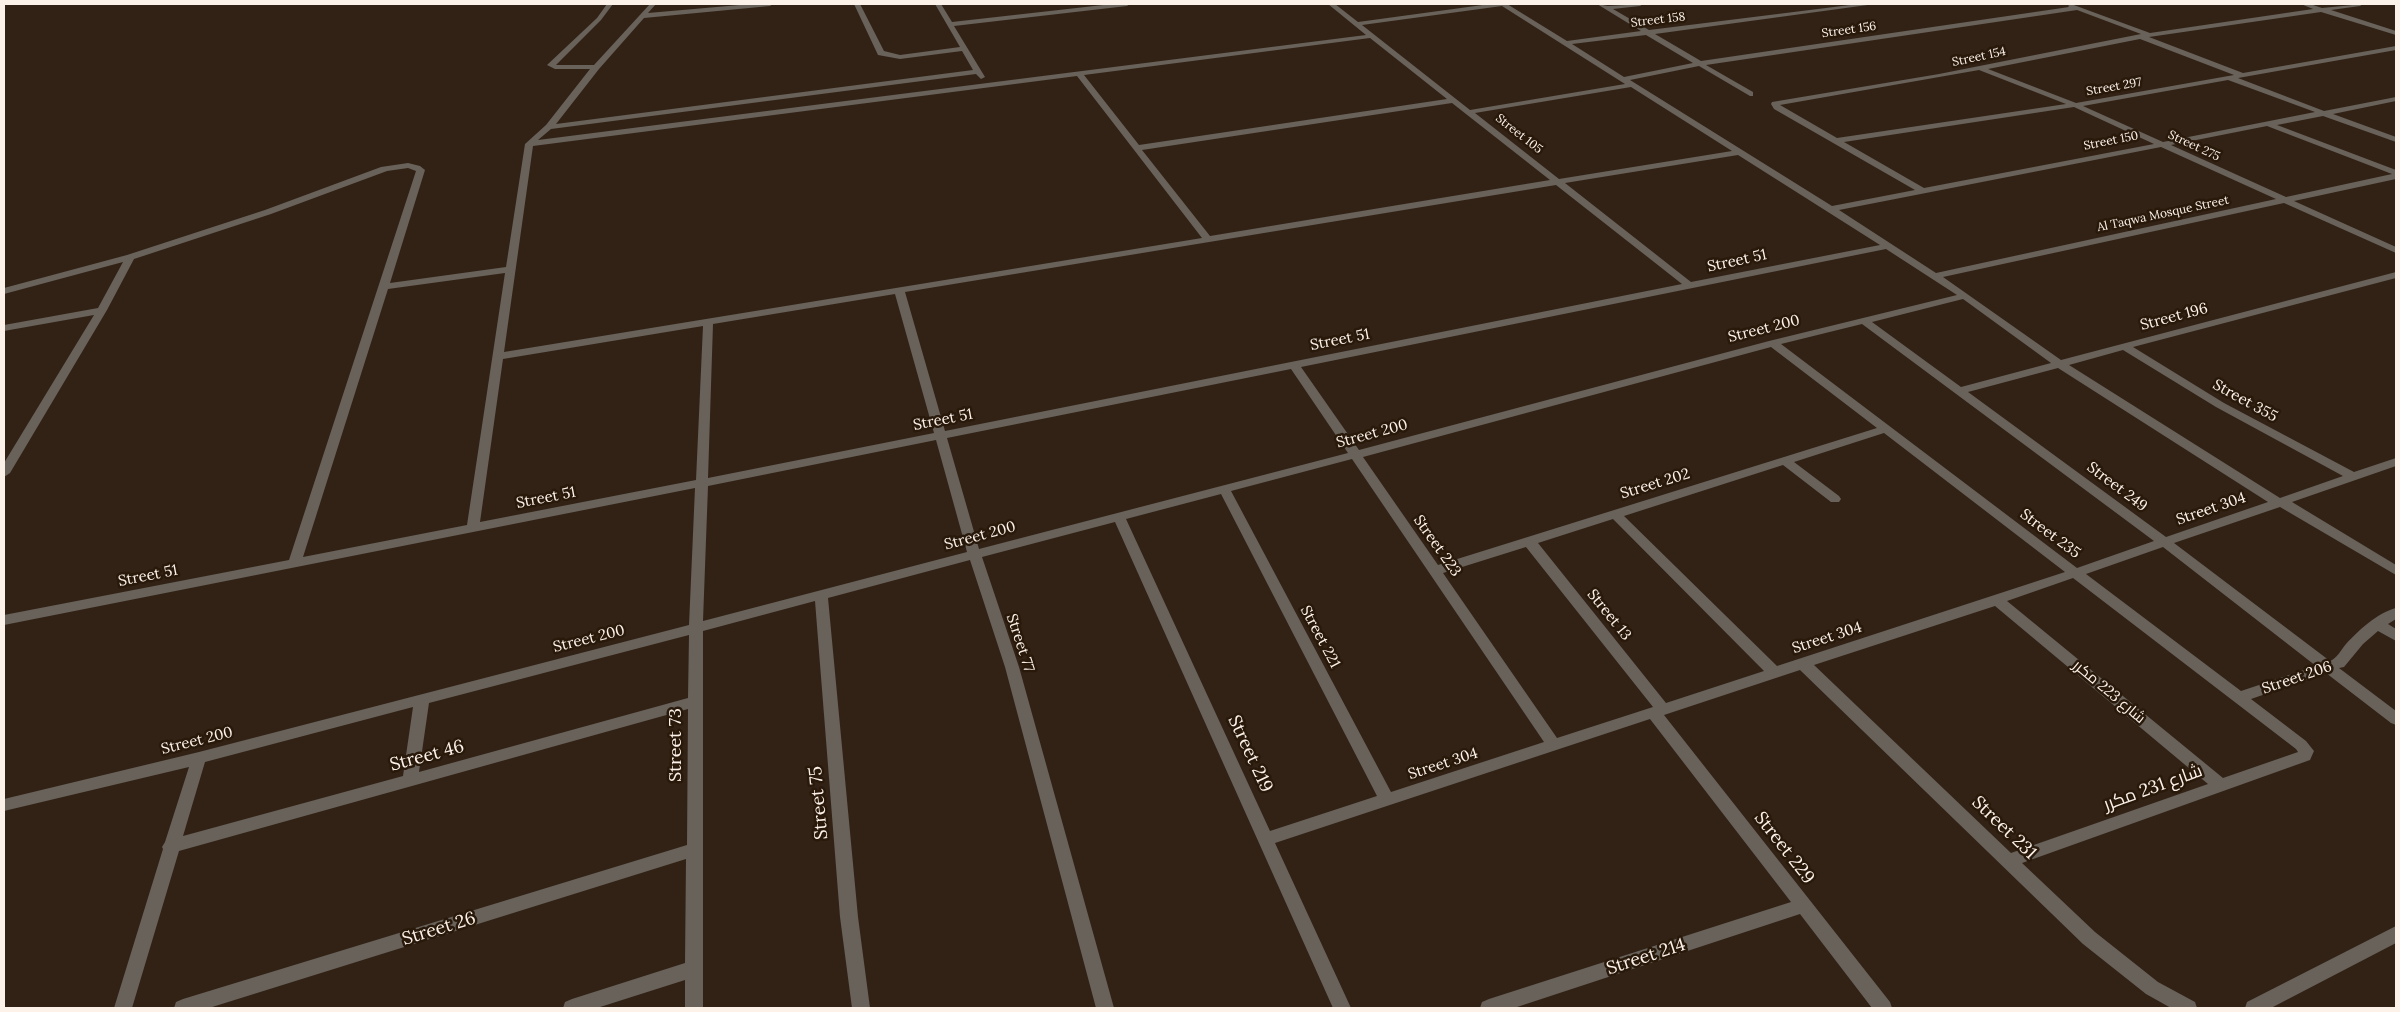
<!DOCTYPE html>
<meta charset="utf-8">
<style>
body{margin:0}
#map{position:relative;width:2400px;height:1012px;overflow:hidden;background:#322215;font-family:Lora,serif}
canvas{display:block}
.frame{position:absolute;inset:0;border:5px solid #fdf2e9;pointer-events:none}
</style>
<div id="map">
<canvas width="2400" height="1012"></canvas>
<div class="frame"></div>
</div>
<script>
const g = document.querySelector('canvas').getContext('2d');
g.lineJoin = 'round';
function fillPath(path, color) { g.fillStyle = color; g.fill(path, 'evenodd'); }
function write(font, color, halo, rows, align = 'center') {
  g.font = font + ' Lora,Cairo,serif'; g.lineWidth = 5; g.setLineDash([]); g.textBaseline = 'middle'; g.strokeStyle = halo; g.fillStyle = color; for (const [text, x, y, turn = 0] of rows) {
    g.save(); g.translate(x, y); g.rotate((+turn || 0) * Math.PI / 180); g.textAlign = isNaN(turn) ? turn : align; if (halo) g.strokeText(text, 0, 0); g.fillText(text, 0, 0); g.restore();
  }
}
const minor = new Path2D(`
 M607,4h6l-12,16 -45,45h38l56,-61h6l-8,9 103,-9h22l-3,2 -126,12 -45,51 -43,55 417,-54 -11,-19 -62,8 -22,-4 -24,-51h6l24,47 16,4 60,-8 -25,-43h6l11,18 160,-18h18l-3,2 -173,20 31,51 -4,2 -5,-5 -425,55 -13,11 828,-105 -38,-31h7l23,18 132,-18h17l60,37 74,-10 -44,-27 11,2 35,-2 -3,2 -27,3 36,21 209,-26h17l-220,30 46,27 368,-54 -1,-1 3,-2 79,29 163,-24 -12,-5h9l12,4 41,-4 -3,2 -29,4 65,21v4l-75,-23 -172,25 94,36 153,-27v4l-158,28 86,33 72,-14v4l-63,13 63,23v5l-73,-26 -46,9 119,45v9l-102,22 102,46v6l-112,-50 -341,74 118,83 335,-88v6l-263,69 91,56 130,69 42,-14v8l-104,36 104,63v10l-116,-68 -106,36 156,118c7,-3 11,-11 16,-17 13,-14 31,-31 50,-36v11l-8,5 8,5v12l-18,-10 -15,13 -19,23 -5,1 57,43v14l-5,-2 -65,-50 -75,26 55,42 8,10 -4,9 -288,103 73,69 63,50 37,20 2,6h-26l-25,-14 -63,-50 -283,-274 -136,45 226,287 2,6h-20l-72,-94 -286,94h-34l2,-6 7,-3 302,-97 -141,-183 -375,124 76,165h-18l-218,-486 -133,35 37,110 95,341h-18l-91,-341 -35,-107 -142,38 30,319 12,91h-18l-12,-91 -25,-316 -112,30v377h-18v-28l-88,28h-34l2,-6 7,-3 113,-36 1,-104 -477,149h-35l2,-6 7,-3 504,-154 1,-136 -509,142 -47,157h-18l49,-159 -1,-2 3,-5 24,-75 -185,44v-12l195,-47 490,-127 6,-137 -691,137v-10l285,-55 127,-389 -8,-3 -21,3 -116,43 -137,45 -27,51 -97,163 -6,4v-14l90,-148 -90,16v-6l94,-17 25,-46 -119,32v-6l123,-33 138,-45 116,-43 27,-4 12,3 5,4 -35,113 116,-16 19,-123 21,-19 44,-56h-35l-8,-4 50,-47zM1502,6l123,78 -155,26 -108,-85zM2077,10l64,24 -202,40 -167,28 -1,2 3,5 141,81 -83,16 -202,-126 69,-14 51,30h3v-4l-47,-27zM1646,35l47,28 -69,14 -52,-33zM1370,38l77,61 -308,46 -55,-70zM2140,39l94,36 -158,28 -88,-34zM1979,70l87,34 -229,34 -57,-33zM1077,76l125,162 -698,114 29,-206zM2228,80l87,32 -152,30 -80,-36zM1631,87l101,64 -173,28 -84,-66zM1452,103l98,77 -340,56 -68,-86zM2074,107l80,37 -230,44 -80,-46zM2267,126l125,48 -106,23 -115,-52zM2161,147l115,52 -340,74 -97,-63zM1738,155l142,90 -189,37 -126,-99zM1556,185l126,99 -737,147 -40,-139zM1886,249l71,46 -188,46 -410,109 -58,-83zM505,273l-38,252 -164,32 85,-268zM895,294l39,139 -226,45 5,-154zM1963,299l88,64 -90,24 -89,-65zM1862,324l292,217 -77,27 -296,-224zM703,326l-7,154 -216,42 23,-163zM1771,347l106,81 -439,137 -75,-108zM2123,350l93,57 127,69 -63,22 -211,-133zM2058,368l210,134 -102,35 -198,-145zM1291,369l57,84 -369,96 -32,-111zM1884,433l181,139 -288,94 -153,-150 159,-51 48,37h8l2,-3 -2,-3 -45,-34zM936,440l31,112 -264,69 5,-135zM1352,459l192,283 -153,50 -160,-301zM1221,494l156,302 -107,35 -144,-312zM1613,519l151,152 -98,32 -128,-160zM1526,547l127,160 -96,31 -114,-165zM2163,547l153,119 -75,25 -155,-117zM2073,578l223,171 2,3 -75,26 -216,-177zM1995,606l213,178 -197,69 -197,-188zM689,635l-1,63 -269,74 10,-69zM413,707l-10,69 -220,60 22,-74z
 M2396,926v17l-125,65h-26l2,-6z`);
const farStreetnames = [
 ["Street 158",1658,20,-7],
 ["Street 156",1849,30,-8],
 ["Street 154",1979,57,-12],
 ["Street 297",2114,87,-10],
 ["Street 105",1519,134,38],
 ["Street 150",2111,141,-11],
 ["Street 275",2194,146,25],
 ["Al Taqwa Mosque Street",2163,214,-12]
];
const streetNames = [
 ["Street 51",1737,261,-12],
 ["Street 196",2174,317,-15],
 ["Street 200",1764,329,-14],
 ["Street 51",1340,340,-11],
 ["Street 355",2245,401,29],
 ["Street 51",943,420,-11],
 ["Street 200",1372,434,-15],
 ["Street 202",1655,484,-17],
 ["Street 249",2117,487,37],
 ["Street 51",546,498,-11],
 ["Street 304",2211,509,-19],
 ["Street 235",2050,534,37],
 ["Street 200",980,536,-15],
 ["Street 223",1437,546,55],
 ["Street 51",148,576,-11],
 ["Street 13",1609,615,51],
 ["Street 221",1320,637,62],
 ["Street 304",1827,638,-18],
 ["Street 200",589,639,-14],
 ["Street 77",1020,643,72],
 ["Street 206",2297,678,-19],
 ["شارع 223 مكرر",2109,692,40],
 ["Street 200",197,741,-14],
 ["Street 304",1443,764,-18]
];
const nearStreetnames = [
 ["Street 73",676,745,-90],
 ["Street 219",1250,754,65],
 ["Street 46",427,756,-15],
 ["شارع 231 مكرر",2153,788,-20],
 ["Street 75",819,803,-95],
 ["Street 231",2004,828,44],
 ["Street 229",1784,848,52],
 ["Street 26",439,929,-17],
 ["Street 214",1646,957,-18]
];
fillPath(minor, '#68625a');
write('12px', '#fdf2e9', '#28190b', farStreetnames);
write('15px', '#fdf2e9', '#28190b', streetNames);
write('18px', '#fdf2e9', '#28190b', nearStreetnames);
</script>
